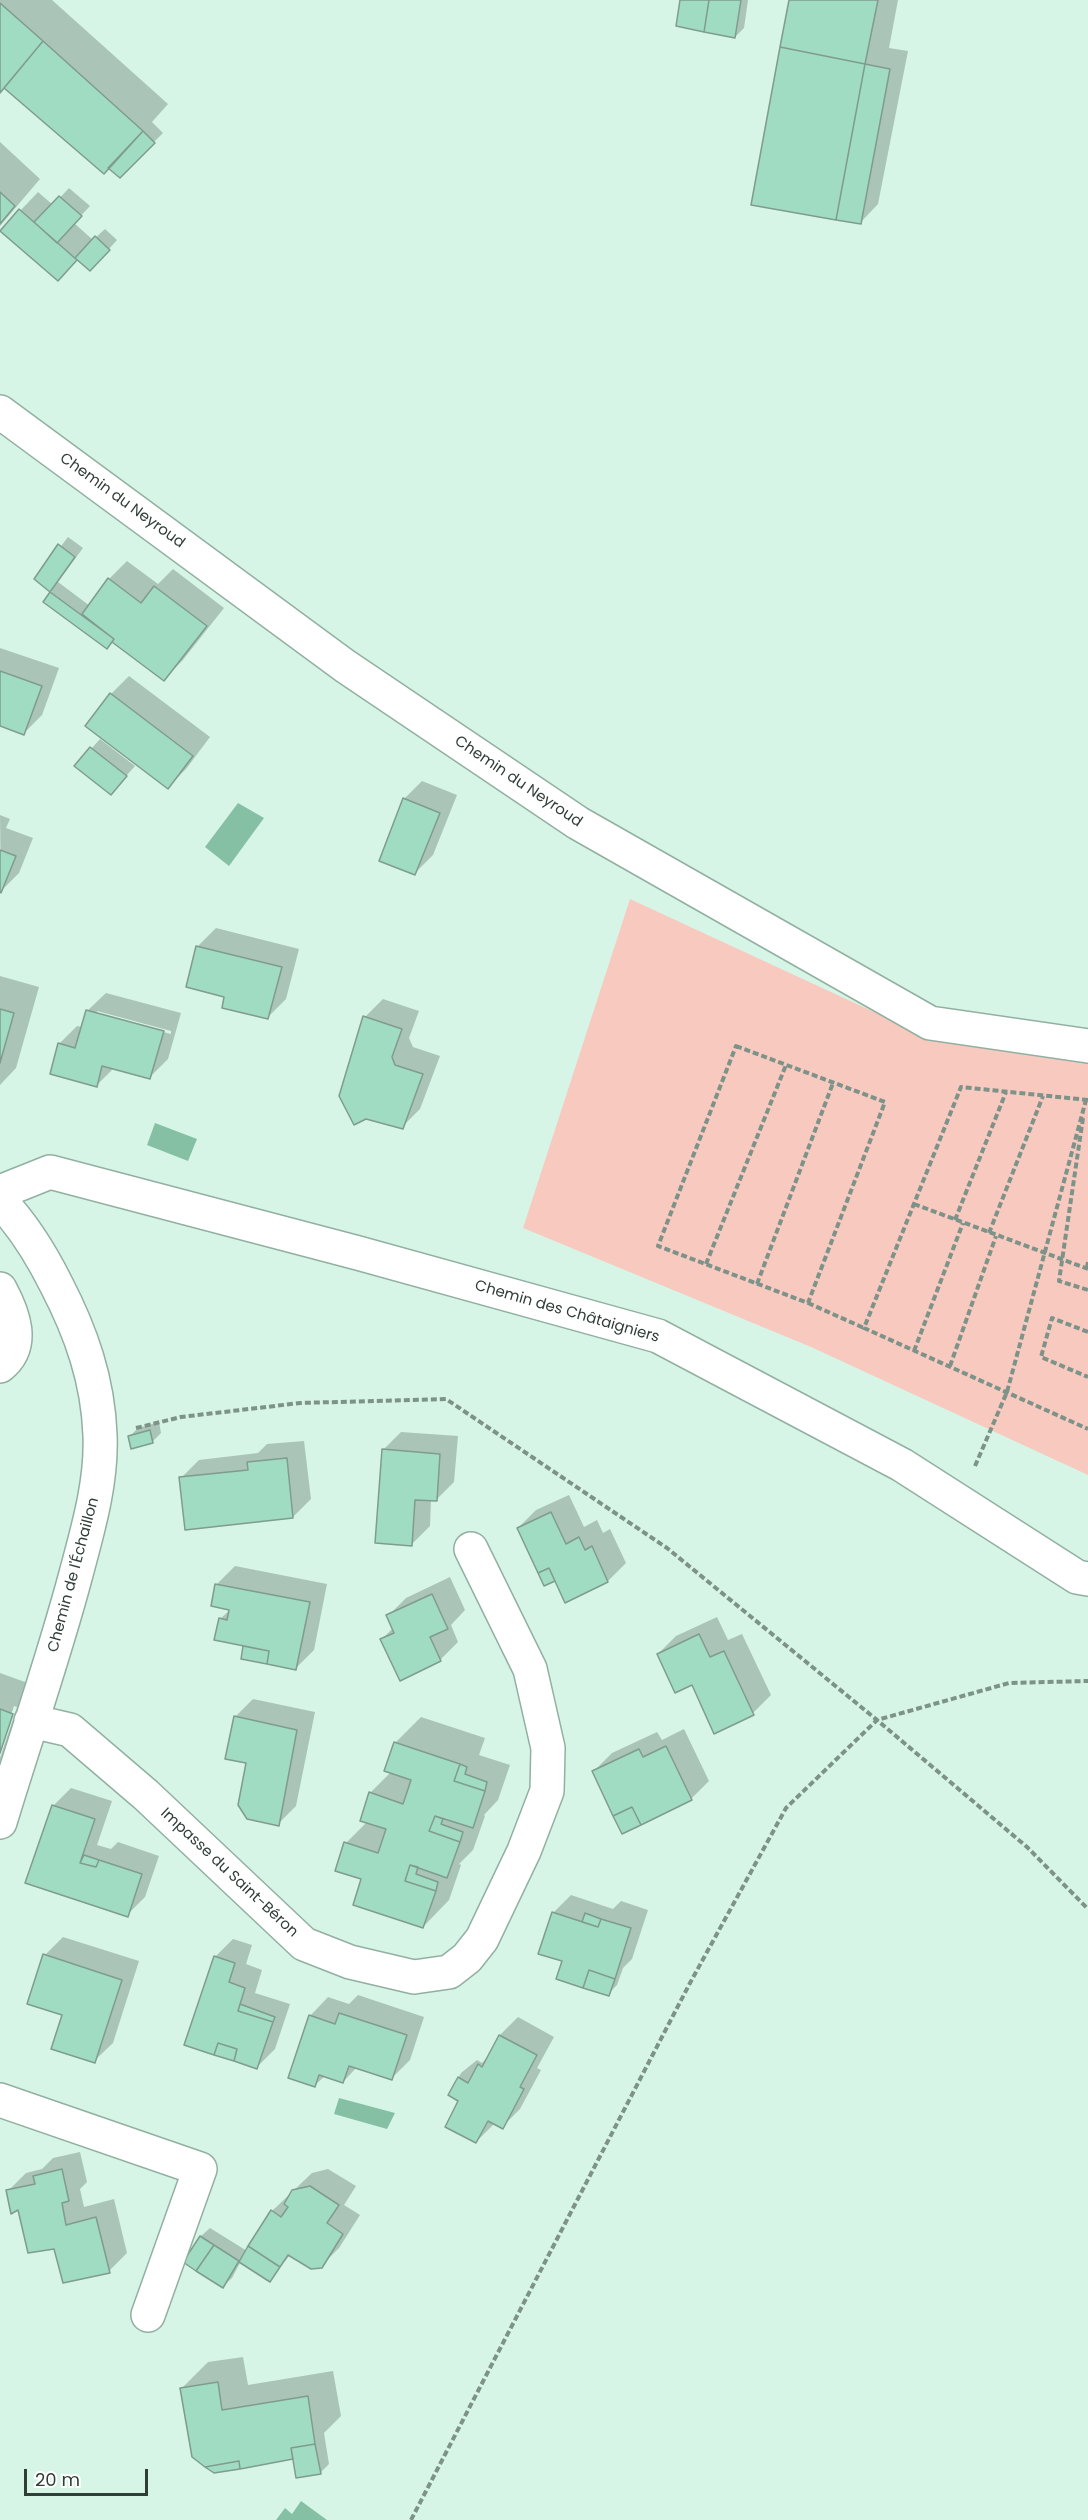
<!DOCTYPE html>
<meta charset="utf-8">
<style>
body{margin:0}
#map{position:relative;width:1088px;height:2520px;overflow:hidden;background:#d6f5e6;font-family:Poppins,sans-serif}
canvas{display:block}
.scale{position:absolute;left:24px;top:2469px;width:124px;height:27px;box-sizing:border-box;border:3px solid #313e38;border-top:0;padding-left:8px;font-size:18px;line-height:21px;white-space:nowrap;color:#313e38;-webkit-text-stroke:4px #fff;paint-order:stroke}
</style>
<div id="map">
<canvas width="1088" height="2520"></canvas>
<div class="scale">20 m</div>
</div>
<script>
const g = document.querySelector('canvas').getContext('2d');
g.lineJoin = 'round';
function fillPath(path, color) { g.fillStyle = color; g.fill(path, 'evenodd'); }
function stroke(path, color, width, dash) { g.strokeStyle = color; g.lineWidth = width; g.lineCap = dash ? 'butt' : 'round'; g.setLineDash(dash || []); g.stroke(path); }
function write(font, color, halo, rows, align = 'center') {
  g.font = font + ' Poppins,sans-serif'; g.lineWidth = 4.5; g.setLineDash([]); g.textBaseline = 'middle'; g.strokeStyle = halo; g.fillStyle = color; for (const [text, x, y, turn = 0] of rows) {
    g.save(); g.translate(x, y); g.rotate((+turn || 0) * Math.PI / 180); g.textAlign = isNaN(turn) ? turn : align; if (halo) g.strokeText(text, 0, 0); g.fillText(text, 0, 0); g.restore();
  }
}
const green = new Path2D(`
 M630,899l296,137 162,20v419l-277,-128 -288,-119z`);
const water = new Path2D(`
 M238,803l26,15 -35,48 -24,-19z
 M155,1123l42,16 -9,22 -41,-16z
 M339,2098l56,15 -8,16 -53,-15z
 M301,2501l26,19h-51l9,-12 7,6z`);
const shadow = new Path2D(`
 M0,0h52l116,104 -16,18 11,11 -43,43 -115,-89 -5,6z
 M682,0h66l-4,28 -9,9z
 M790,0h108l-9,48 19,3 -30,153 -18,19z
 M0,142l40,37 -40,47z
 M69,188l21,18 -16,17 19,17 12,-11 12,11 -18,20 -21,-1 -20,20 -57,-48 37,-39 15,13z
 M68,537l15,11 -25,34 32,24 19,-27 18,-18 31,23 15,-15 51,39 -42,53 -18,18 -51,-39 -68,-39 7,-10 -16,-12z
 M0,648l59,20 -17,47 -18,18 -24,-9z
 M129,676l81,61 -24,32 -18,18 -57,-93z
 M100,739l35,27 -24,27 -35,-27z
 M422,781l35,14 -24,60 -18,18 -11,-74z
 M0,815l10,4 -4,9 27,10 -14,35 -18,18z
 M216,928l83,21 -13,50 -18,18 -42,-21 -28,-50z
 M0,976l39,11 -23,81 -16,17z
 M106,993l75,20 -13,46 -18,18 -36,-9 -18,18 -37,-42 18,-18 5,1 5,-16zM97,1011l74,20v3l-74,-19z
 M383,999l36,12 -10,27 4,9 27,9 -20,53 -18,18 -37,-110z
 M159,1422l2,11 -9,9 -23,-5 9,-9z
 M401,1432l57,4 -4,46 -18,18 -5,-1 -1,27 -18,18 -29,-94z
 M304,1441l7,58 -18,18 -112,-39 18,-18 59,-7 9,-9z
 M569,1495l15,32 13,-7 6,13 7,-4 16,34 -18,18 -53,-3 -37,-50 18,-18z
 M235,1566l92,18 -13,66 -18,18 -51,-21 2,-2 -27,-26 11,-10 -19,-4 5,-21z
 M450,1577l15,33 -14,15 7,17 -18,18 -59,-20 12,-12 -5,-12 18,-18z
 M717,1617l11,23 14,-6 29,61 -18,18 -60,-30 -35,-29 18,-18z
 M0,1673l39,14 -39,114v-43l17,-51 -3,-1 -14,42z
 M253,1699l62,13 -19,94 -18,18 -30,-62 -13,-45z
 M421,1717l64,21 -6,17 31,10 -12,35 -14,15 1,1 -12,34 -14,14 2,1 -12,35 -26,27 -60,-49 -17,-35 21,-21 3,-29 21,-21 4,-29z
 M684,1729l25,52 -18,18 -97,-28 18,-18 45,-21 5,8z
 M71,1788l41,13 -15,44 14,4 7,-7 41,14 -14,41 -18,18 -100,-33 26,-76z
 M571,1895l42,14 8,-8 27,9 -16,49 -9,9 -6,17 -9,9 -44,-34 -11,-47z
 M63,1937l76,24 -26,82 -19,18 -30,-47 -19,-59z
 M233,1939l19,6 -6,19 16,6 -7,23 35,11 -15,45 -18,18 -42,-110z
 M358,1995l66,22 -14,43 -18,18 -35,-11 -14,15 -18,-6 -10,9 -5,-69 18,-19 21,7z
 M518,2017l36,20 -17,31 4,2 -21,39 -18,18 -7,-4 -19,19 -15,-41 -11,-7 11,-21 16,-13 5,3 8,-9 10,-19z
 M80,2152l7,30 -7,7 4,18 30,-8 13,54 -18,18 -54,-24 -36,-39 -11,-17 18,-18 16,-4 11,-11z
 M328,2169l28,17 -12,19 16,10 -21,33 -18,18 -31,-11 -20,25 -29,-19 -9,17 -9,8 -38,-25 16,-25 9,-8 37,23 25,-40 40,-38z
 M243,2357l5,28 85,-14 8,45 -17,17 5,31 -9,9 -138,-85 26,-26z`);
const building = new Path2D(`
 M680,0h29l-5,32 -28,-6z
 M709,0h32l-6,38 -31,-6z
 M789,0h89l-13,64 -85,-17z
 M0,3l43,38 -43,52z
 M43,41l100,90 -39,43 -100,-86z
 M780,47l85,17 -29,156 -85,-15z
 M865,64l25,5 -29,155 -25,-4z
 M143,131l12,12 -35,35 -12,-10z
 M0,192l15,14 -15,18z
 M59,196l23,20 -25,27 -23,-21z
 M19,209l58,51 -19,21 -58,-50z
 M95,236l15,14 -20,21 -15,-13z
 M58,544l17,13 -25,35 -16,-13z
 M108,578l33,25 13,-17 53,40 -43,55 -52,-39 2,-3 -32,-25z
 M50,592l64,47 -7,10 -64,-47z
 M0,671l42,15 -18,49 -24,-9z
 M110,693l83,63 -25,33 -83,-63z
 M90,747l37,29 -16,19 -37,-29z
 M403,798l37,15 -25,62 -36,-14z
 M0,850l16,6 -15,37 -1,-1z
 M196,946l86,21 -14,52 -46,-11 2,-11 -38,-10z
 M0,1009l14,4 -14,50z
 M86,1010l78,21 -14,48 -48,-13 -5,21 -47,-13 8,-31 17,5z
 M363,1016l39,13 -10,28 3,8 28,9 -20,55 -37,-10 -12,6 -15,-29z
 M150,1430l3,13 -22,6 -3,-13z
 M382,1449l58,5 -3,47 -22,-1 -3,46 -37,-3z
 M287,1458l6,60 -108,12 -6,-53 69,-7 -1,-8z
 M551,1512l15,32 13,-7 6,13 7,-4 16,36 -43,21 -16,-35 -11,5 -21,-45z
 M549,1568l6,13 -11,5 -6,-13z
 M215,1584l95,18 -14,68 -29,-6 2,-13 -55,-11 5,-22 8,2 2,-10 -18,-4z
 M432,1594l16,35 -18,8 11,24 -41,20 -20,-42 14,-6 -8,-18z
 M699,1634l11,23 14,-6 30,64 -40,19 -22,-49 -17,8 -18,-39z
 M243,1646l26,5 -2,13 -26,-5z
 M0,1709l13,5 -13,39z
 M234,1716l63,14 -18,96 -32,-7 -9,-14 8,-42 -21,-4z
 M394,1742l66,22 -6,17 31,10 -12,37 -38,-12 -6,15 31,11 -13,36 -37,-13 -5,16 31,10 -13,37 -70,-23 8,-26 -26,-8 9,-29 34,11 8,-24 -26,-8 9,-29 34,12 8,-24 -27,-9z
 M666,1746l26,54 -51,25 -9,-18 -19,9 -21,-45 47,-22 4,8z
 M460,1764l7,3 -2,7 22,8 -2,9 -31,-10z
 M52,1805l43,14 -15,44 16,4 3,-7 43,14 -14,43 -103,-34z
 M632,1807l9,18 -19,9 -9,-18z
 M435,1816l8,3 -2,5 22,8 -3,10 -31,-11z
 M84,1855l15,5 -3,7 -16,-4z
 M410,1865l8,2 -2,7 22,8 -2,9 -31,-10z
 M552,1912l46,15 3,-8 30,9 -16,51 -26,-9 -6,18 -27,-9 6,-18 -24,-7z
 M585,1913l16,6 -3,8 -16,-5z
 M43,1954l79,26 -27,83 -44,-14 11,-34 -35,-11z
 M214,1956l21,7 -6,19 16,6 -7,23 35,11 -16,47 -23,-8 3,-12 -19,-6 -4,12 -30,-10z
 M589,1970l26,9 -6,17 -26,-8z
 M240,2004l35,13 -2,5 -35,-11z
 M339,2013l68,22 -15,45 -43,-14 -6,17 -24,-8 -4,12 -27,-9 21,-63 26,9z
 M499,2035l38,20 -17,32 4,2 -21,40 -15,-8 -12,22 -31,-16 13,-26 -10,-6 10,-18 10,6 10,-19 4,3z
 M218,2043l19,6 -3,12 -20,-6z
 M62,2169l7,32 -7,2 4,22 30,-8 14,56 -47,10 -9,-34 -26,4 -10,-43 -7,4 -5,-24 29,-6 -2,-8z
 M310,2186l29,19 -12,18 16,11 -21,34 -11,1 -23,-14 -8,12 -32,-21 23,-36 10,7 7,-10 -4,-3 8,-14z
 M200,2236l14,9 -18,26 -13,-9z
 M214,2245l25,16 -16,27 -27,-17z
 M248,2246l32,21 -10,15 -31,-20z
 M218,2382l4,28 86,-14 7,48 -24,4 2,11 -53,10 -1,-8 -34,6 -13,-10 -12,-69z
 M315,2444l6,30 -25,4 -5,-30z
 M239,2461l1,8 -26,4 -9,-6z`);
const path = new Path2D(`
 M736,1046l149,56 -77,201 -150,-57z
 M1088,1100l-127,-13 -97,241 224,101
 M1083,1118l-24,163 29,9
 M914,1204l174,65
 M955,1220l51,-128
 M989,1233l54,-137
 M706,1264l80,-199
 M1087,1268l1,-7
 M757,1284l76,-201
 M808,1303l56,25
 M1088,1332l-36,-14 -11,39 47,20
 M914,1351l49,-128
 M950,1366l46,-130
 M136,1428l45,-11 119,-14 146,-4 221,149 210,172 150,127 61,62
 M975,1466l32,-74 79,-292
 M411,2520l279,-537 96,-175 91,-88 132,-37 79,-2`);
const minor = new Path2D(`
 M0,412l345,254 233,157 352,200 158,23
 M0,1192l50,-20 308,81 300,83 244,129 175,112 11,2
 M0,1201c23,24 41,53 56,83 25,48 42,96 44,151 2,47 -12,94 -24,139 -22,83 -51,165 -76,248
 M0,1289c13,24 26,56 0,77
 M31,1721l39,9 76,65 158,149 46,18 64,15 35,-5 18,-14 15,-19 42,-88 23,-60 1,-43 -18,-79 -59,-120
 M0,2100l200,69 -52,146`);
const streetNames = [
 ["Chemin du Neyroud",122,501,36],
 ["Chemin du Neyroud",518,782,34],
 ["Chemin des Châtaigniers",567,1312,16],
 ["Chemin de l'Échaillon",74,1575,-75],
 ["Impasse du Saint-Béron",229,1873,43]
];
fillPath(green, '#f8cabf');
fillPath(water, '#85c0a5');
fillPath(shadow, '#0003');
fillPath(building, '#a0dcc1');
stroke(building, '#7f9c8e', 1.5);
stroke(minor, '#92b0a2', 36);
stroke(path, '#7d9288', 4, [6, 3]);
stroke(minor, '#fff', 33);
write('15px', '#313e38', '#fff', streetNames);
</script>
